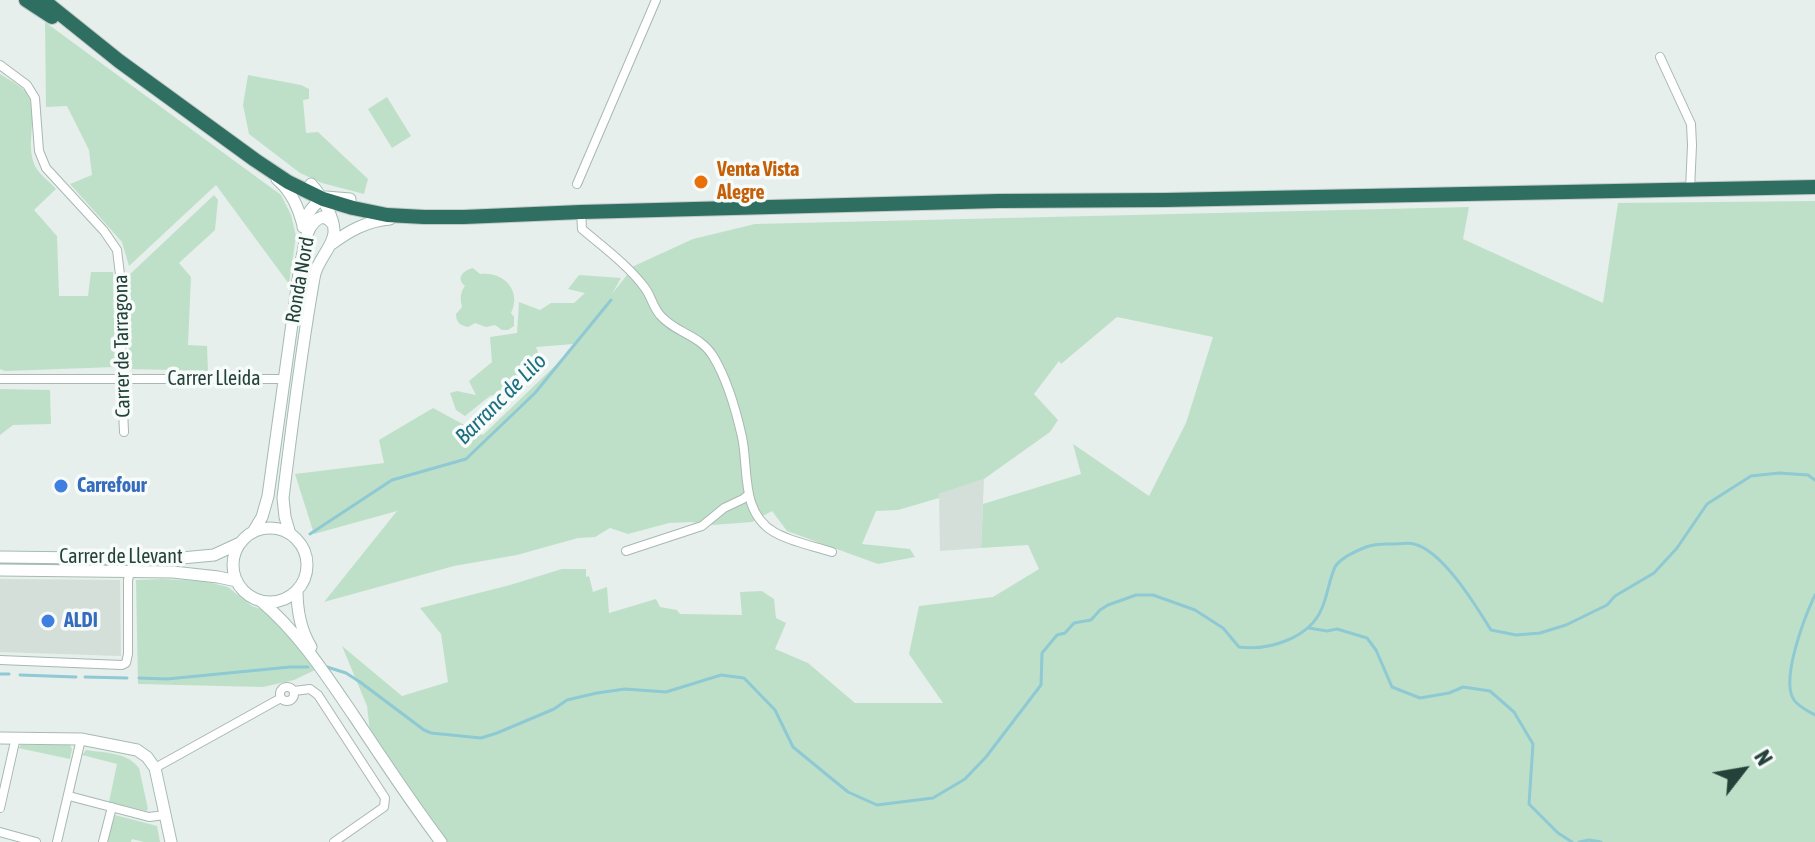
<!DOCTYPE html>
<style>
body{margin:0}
#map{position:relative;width:1815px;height:842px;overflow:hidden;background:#e6efeb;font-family:"Asap Condensed",sans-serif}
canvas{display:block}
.north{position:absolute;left:1703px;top:730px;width:80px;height:80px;-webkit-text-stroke:6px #f7fbf9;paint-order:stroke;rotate:59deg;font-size:22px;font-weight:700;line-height:32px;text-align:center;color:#24423a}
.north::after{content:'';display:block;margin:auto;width:28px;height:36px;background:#24423a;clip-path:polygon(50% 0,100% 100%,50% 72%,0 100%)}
</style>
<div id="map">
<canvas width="1815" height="842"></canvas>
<div class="north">N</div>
</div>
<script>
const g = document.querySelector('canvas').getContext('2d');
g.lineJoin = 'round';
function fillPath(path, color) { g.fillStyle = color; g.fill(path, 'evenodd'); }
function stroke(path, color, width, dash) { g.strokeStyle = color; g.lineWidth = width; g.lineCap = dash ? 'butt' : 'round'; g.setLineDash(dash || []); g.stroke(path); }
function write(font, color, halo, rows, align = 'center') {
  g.font = font + ' "Asap Condensed",sans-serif'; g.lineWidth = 7; g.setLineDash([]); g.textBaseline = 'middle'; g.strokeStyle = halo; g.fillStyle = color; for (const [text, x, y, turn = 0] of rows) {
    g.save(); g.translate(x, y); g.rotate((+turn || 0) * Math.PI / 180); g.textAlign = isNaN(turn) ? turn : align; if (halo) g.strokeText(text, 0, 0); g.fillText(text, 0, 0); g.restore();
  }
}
const built = new Path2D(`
 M984,479l-3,69 -41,3 -1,-57z
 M0,579l120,1 1,76 -121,-4z`);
const green = new Path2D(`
 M45,22l236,173 10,20 5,21 -7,48 -73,-99 -87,81 -7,-24 -52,-58 22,-9 -3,-25 -22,-44 -21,1z
 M0,74c9,6 25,13 29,23 9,21 -4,47 6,69 4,8 15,16 21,23l-22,21 23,26 2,60h29l3,-24h22l2,95 -110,4 -5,-2z
 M248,75l53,10 8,4v10l-6,1 3,33 12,-1 50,47 -4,15 -42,-11 -22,-10 -51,-39 -6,-29z
 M387,97l24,39 -19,12 -24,-39z
 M214,195l4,5 -3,30 -36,33 12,14 -3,68 19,1 1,25 -79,-2 -1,-93z
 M1815,201v641h-1369l-76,-110 -3,-26 -25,-60 60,50 46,-14 -7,-48 -21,-26 90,-23 52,-16h24v8l3,-1 4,16 14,-5 2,26 47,-14 4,8 17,3 3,4 62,1 -2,-23 22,-1 12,8 2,19 10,5 -11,26 33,14 47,40h88l-34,-49 10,-48 74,-9 46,-28 -11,-24 -47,3 2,-44 98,-30 -8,-30 76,52 37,-73 27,-86 -96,-20 -56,47 -2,-3 -25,33 24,26 -8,12 -66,47 -45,15v4l-41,12 -22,1 -14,33 48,5 5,8 -37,7 -91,-33 -15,-20 -20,11 -40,3 -21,-3 -22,1 -41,11 -18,-6 -15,9 -17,1 -61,17 -63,11 -130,36 73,-91 -83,23 -19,-60 89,-11 -5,-23 54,-32 50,27 79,-76 12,-15 -38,3 5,13 -28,30 -23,6 -25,20 -9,-6 -6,-17 7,-2 19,4 -7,-14 23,-19 -2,-25 27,-4 2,-31 21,8 11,-7h23l11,-10 -17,-4 11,-14 42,3 -9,16 22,-28 59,-27 62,-15 714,-17 -6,32 140,64 15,-100z
 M473,268l7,6c24,-3 42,17 31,39l3,4v9l-6,4h-6l-7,-5 -9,2 -11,-4 -7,4c-8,-2 -12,-4 -12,-13l6,-7c-2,-9 -2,-14 3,-21 -10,-8 -1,-16 8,-18z
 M0,389l50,1 1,34 -38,1 -13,10z
 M162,579l42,2 24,6 24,19 15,5 19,20 29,39 -21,10 -31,7 -125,-3 -2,-104z
 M21,745h49l2,4 -2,10 -52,-11z
 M86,750c19,3 41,2 53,18l9,41 -2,2 -37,-9 8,-38 -35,-9z
 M115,815l42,11 3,16h-16l-12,-3 -1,3h-24z`);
const stream = new Path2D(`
 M310,534l82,-54 74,-21 69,-66 76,-93
 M1815,595c-10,21 -35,85 -21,105 5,7 14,11 21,15
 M1309,628l18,3 10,-2 30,9 9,12 16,37 28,11 29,-5 14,-6 27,4 24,21 19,32 -4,60 29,29 14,9
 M327,667l19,6 14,9 64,48 7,3 50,5 16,-5 57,-24 13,-9 30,-7 28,-4 41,3 55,-17 23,3 31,32 18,37 55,45 29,13 56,-7 32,-19 21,-22 55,-72 1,-32 15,-18 8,-2 9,-10 17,-3 9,-10 8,-5 28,-10h17l42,15 28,18 16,19c30,4 71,-9 83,-39 6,-14 7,-28 13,-41 5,-9 21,-16 31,-20 10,-4 19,-3 30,-3 6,0 13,-2 18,0 29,7 62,62 77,86l25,5 24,-2 26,-8 41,-20 8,-9 39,-23 23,-25 30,-44 44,-28 28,-3 29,2 7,5
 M0,674h9
 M20,675l56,2
 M85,677l42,1
 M139,678l28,1 123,-12h18
 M1579,842l10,-2 12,2`);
const street = new Path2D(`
 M1660,57l31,67 1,21 -2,45
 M0,65l27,20 8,13 4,53 7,17 58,63 13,19 4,33v81l3,68
 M577,184l79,-184
 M581,212l1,17c21,18 46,36 63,59 6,8 8,19 15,27 15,18 39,19 53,41 14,23 23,54 29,81 7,32 -2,75 32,95 17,10 40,14 58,20
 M0,379h284
 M626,551l76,-25 22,-18 19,-9 5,-4
 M0,660l122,5 4,-2 2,-9v-74l2,-8
 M280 694a7 7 0 1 1 14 0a7 7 0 1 1-14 0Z
 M294,691l16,-2 8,6 67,103 -1,9 -50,35
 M155,768l126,-70
 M69,796l80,21 16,-2
 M0,808l16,-71
 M0,832l36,10
 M57,842l24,-103
 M103,842l9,-35`);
const secondary = new Path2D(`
 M277,179c15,13 21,28 26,46
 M303,227c4,-14 10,-23 23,-30l24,2
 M330,245c19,-14 36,-24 60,-26
 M233 565a37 37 0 1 1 74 0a37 37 0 1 1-74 0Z
 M253,532l9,-15 6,-21 32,-230c5,-17 4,-42 22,-49l6,2 4,4
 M290,534l-5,-17 -2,-19c9,-73 18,-147 31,-220 2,-17 18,-29 20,-45 1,-15 -13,-38 -23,-49
 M0,557l171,2 43,-4 26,-12
 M0,570l173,2 45,5 19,4
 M297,590c0,21 3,39 14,57
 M261,601c38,32 65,74 93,115 28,42 56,85 87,126
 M0,738l81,1 56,11 10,7 8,11 16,74`);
const highway = new Path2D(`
 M26,0l26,17
 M43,0l76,61 136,99 33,22 35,17 30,9 34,7 37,2h40l117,-5 417,-11 167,-1 650,-13`);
const markers = [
 [701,182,8,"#e8710a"],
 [61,486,8,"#3f7fe0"],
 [48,621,8,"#3f7fe0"]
];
const foodNames = [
 ["Venta Vista",717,170],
 ["Alegre",717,193]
];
const streetNames = [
 ["Ronda Nord",300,280,-80],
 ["Carrer de Tarragona",122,346,-91],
 ["Carrer Lleida",214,379],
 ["Carrer de Llevant",121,557]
];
const shopNames = [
 ["Carrefour",77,486],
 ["ALDI",64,621]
];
const waterNames = [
 ["Barranc de Lilo",501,399,-45]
];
fillPath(built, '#d4dfda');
fillPath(green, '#bfe0c8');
stroke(stream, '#8ec9d4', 3);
stroke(street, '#a8b8b2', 10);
stroke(secondary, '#a4bbb3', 13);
stroke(highway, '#c2cac8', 16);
stroke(street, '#fff', 8);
stroke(secondary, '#fff', 11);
stroke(highway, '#2f6f62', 14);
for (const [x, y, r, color] of markers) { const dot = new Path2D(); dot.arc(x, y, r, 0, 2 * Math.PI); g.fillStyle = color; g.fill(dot); stroke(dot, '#f7fbf9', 3); }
write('bold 20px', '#c56008', '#f7fbf9', foodNames, 'left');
write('20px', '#24423a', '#f7fbf9', streetNames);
write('bold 20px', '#366cbe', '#f7fbf9', shopNames, 'left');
write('italic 22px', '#1c6f80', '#f7fbf9', waterNames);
</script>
